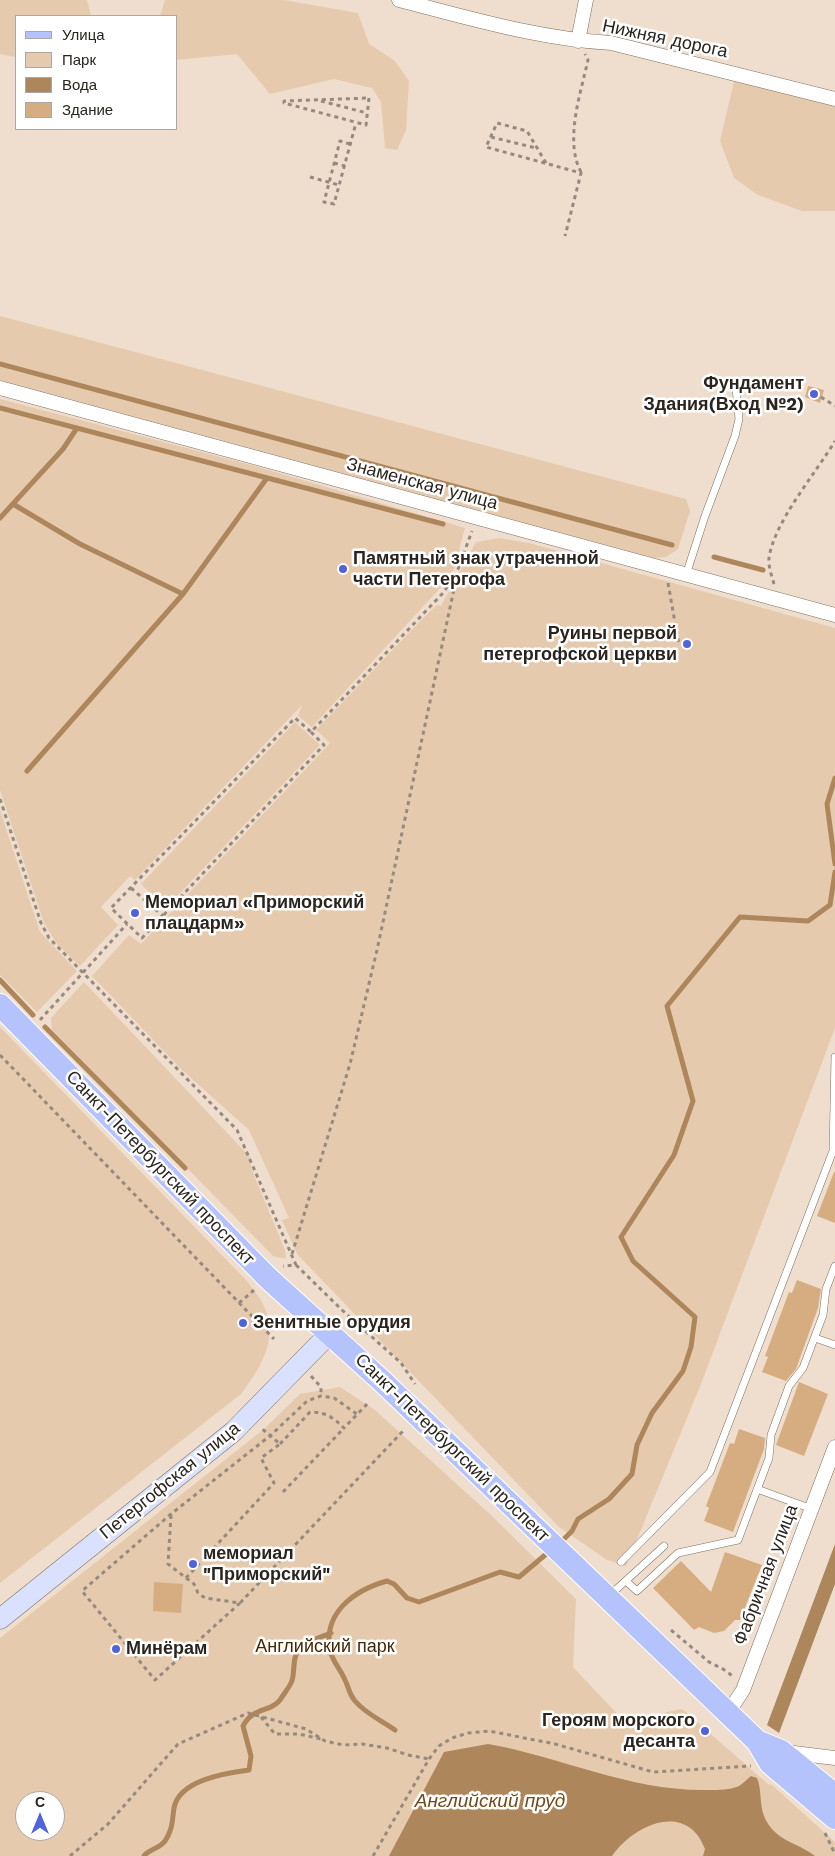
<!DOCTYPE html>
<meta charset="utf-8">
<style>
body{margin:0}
#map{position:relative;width:835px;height:1856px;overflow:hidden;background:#efdecd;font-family:"Work Sans",sans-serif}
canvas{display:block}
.legend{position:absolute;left:15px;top:15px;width:162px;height:115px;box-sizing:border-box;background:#fff;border:1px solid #aaa7a5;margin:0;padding:6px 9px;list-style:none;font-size:15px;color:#2a241e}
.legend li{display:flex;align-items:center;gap:10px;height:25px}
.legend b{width:25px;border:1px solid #aaa7a5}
.north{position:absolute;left:15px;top:1791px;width:50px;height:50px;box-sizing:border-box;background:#fff;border:1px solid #aaa7a5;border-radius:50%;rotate:0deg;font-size:14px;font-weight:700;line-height:20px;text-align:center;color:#2a241e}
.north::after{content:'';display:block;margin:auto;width:18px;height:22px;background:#5063d9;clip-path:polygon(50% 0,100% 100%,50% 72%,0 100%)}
</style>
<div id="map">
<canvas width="835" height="1856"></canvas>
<ul class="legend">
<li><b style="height:6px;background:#b5c3fc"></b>Улица</li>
<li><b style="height:14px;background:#e6caad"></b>Парк</li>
<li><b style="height:14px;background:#ad865b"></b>Вода</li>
<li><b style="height:14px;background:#d6ad81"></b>Здание</li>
</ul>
<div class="north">С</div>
</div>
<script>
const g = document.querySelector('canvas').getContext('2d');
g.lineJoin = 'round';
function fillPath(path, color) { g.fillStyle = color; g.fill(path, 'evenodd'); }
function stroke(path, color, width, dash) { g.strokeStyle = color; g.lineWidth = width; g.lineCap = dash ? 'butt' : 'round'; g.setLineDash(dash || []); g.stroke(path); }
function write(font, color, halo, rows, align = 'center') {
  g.font = font + ' "Work Sans",sans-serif'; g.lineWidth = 5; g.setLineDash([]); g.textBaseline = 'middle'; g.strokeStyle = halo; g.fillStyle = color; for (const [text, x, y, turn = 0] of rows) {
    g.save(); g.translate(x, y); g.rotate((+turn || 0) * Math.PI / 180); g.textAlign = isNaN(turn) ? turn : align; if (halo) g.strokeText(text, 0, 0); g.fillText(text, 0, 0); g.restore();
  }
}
const green = new Path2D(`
 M0,0h87l4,16h-75v41l-16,-3z
 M165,0h119l74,13 11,31 26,17 14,20 -3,49 -9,20 -12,-2 -4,-46 -9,-14 -38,-9 -64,15 -33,-40 -61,6v-44h-16z
 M735,77l100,28v106h-33l-44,-16 -24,-17 -14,-37z
 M0,316l686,183 4,12 -12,38 -12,8 -12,1 -654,-178z
 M0,399l255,67 210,62 -11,41 -10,15 -132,143 -14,-11 4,-11 -167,175 -5,-4 -29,31 17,18 -38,41 -23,-22 -13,-21 -44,-133z
 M499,538l30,5 306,85v400l-134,356 -75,182 -19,-6 -48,-33 -262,-273 -15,-34 7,-2 -40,-88 -67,-60 -90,-94 37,-41 12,9 189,-201 -14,-13 109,-114 12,-11 4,1 35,-64z
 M295,722l25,23 -154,163 -25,-24z
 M0,810l40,122 37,39 -40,41 -37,-37z
 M84,982l167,176v10l34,82 1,9 -13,-3 -221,-226 -1,-12z
 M0,1027l247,254c6,9 16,20 19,30 11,32 -6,57 -25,83l-241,189z
 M340,1387l35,23 117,106 84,83 -3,68 51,54 58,-12 86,75 4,1 63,57v14h-835v-218l264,-209 36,-35zM25,1801h30v30h-30z`);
const water = new Path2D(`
 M835,1544v40l-56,149 -12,-8z
 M488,1744c74,13 144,48 221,46 9,0 22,0 30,-4 5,-3 8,-7 12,-10l6,2c5,12 2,25 7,38 10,25 33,26 51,40h-112l2,-7c-18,-48 -71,-25 -93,7h-223l55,-104z`);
const stream = new Path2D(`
 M0,364l672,181
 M0,408l443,116
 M13,504l67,40 103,50 84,-116
 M0,518l63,-69 14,-21
 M714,557l49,13
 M27,771l156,-177
 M835,778l-8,26 8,60
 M0,980l33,35
 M45,1027l140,141
 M560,1543l12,-12 6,-12 31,-20 23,-25 5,-29 15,-32 31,-42 8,-24 4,-30 -62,-56 -12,-24 53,-82 19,-54 -26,-95 73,-89 68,4 22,-16 5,-33
 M395,1730c-14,-10 -29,-16 -40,-29 -6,-7 -6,-13 -10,-21 -4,-10 -13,-19 -15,-30 -7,-38 25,-60 57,-69l7,3 13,14 12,4 81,-30 19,5 32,-27
 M144,1856c5,-7 15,-7 21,-15 8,-12 7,-20 9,-33 5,-28 52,-35 75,-38l2,-14 -8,-30c11,-20 27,-13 37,-26 3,-5 8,-11 11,-17 5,-10 0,-24 8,-34 7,-8 22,-12 32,-16`);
const building = new Path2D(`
 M808,386l16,4 -4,13 -15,-6z
 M834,1172h1v51l-18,-7z
 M797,1280l24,9 -3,19 -22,61 -10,12 -24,-9 6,-15 -3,-1 24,-64 3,1z
 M799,1382l29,12 -24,62 -28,-11z
 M739,1429l26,9 -1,11 -31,83 -29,-11 5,-13 -3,-2 24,-63 4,1z
 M725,1552l37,13 -22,55h-5l-11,11 -10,2 -15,-6 -5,3 -41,-42 28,-27 30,31z
 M154,1582l29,2 -2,29 -28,-2z`);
const path = new Path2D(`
 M369,98l-3,27 -82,-22v-2z
 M321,101l46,12
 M491,137l45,11
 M350,144l-10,-3 -16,61 10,2 22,-81
 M334,163l11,3
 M546,163l-19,-32 -30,-8 -11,24 95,26 -16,63
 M581,172c-17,-31 0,-80 7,-112l-3,-6
 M310,177l29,8
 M821,397l14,9
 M668,583l11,62
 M774,584c-2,-7 -6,-18 -5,-26 5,-36 47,-85 66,-117
 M311,732l13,13 -182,193 -31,-30 184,-190 16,14 132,-139 14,-21 15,-41
 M0,799l41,124 8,15 188,192 59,135 -13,1
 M131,888l32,28
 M40,1020l87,-96
 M0,1055l274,284
 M292,1254l58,-190 27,-114 80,-375
 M296,1265l46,45 59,53 14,21
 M239,1303l15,-13
 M311,1376l10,11v9
 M280,1444l30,-32c15,0 23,5 34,16l25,-26
 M283,1492l61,-64
 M171,1515l-3,49 26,20 4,9 7,5 35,5 163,-172
 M186,1578l88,-95 -13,-25 19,-14 -20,-17
 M240,1603l-85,77 -73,-89 89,-77 100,-79 36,-34 14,-5 13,2 23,16
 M671,1630l38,32 14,7 11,8
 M261,1717l14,17h24l22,5
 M825,1833l10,21
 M70,1856l38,-32 70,-80 70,-31 58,16 19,12 18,4 19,-1 25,4 21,7 21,4
 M373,1856l56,-97 10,-13 13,-8 16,-5 21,-2 66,13 98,28 98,-6`);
const service = new Path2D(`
 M686,575l19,-59 30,-80 4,-17 -3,-31
 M815,1338l20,7
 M757,1489l55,20
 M621,1562l89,-90 123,-321 2,-94
 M626,1581l11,10 41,-38 60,-13 31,-82 2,-23 18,-49 14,-18 20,-53 3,-26 9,-23
 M610,1595l54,-49`);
const minor = new Path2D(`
 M399,0c70,18 140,39 212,43l224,56
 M578,41l8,-41
 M0,388l835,227
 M728,1713l15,-23 92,-243
 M786,1752l49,6`);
const secondary = new Path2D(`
 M0,1619l234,-188 96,-98`);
const primary = new Path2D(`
 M0,1005l268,273 115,104 374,359 13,22 65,55
 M759,1742l22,9 54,44`);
const markers = [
 [814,394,5,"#5063d9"],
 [343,569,5,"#5063d9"],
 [687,644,5,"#5063d9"],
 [135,913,5,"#5063d9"],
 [243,1323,5,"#5063d9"],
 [193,1564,5,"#5063d9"],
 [116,1649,5,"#5063d9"],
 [705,1731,5,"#5063d9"]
];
const streetNames = [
 ["Нижняя дорога",665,39,12],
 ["Знаменская улица",422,484,15],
 ["Санкт-Петербургский проспект",160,1168,46],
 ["Санкт-Петербургский проспект",452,1448,44],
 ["Петергофская улица",170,1481,-39],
 ["Фабричная улица",766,1575,-69]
];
const poiNames = [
 ["Фундамент",804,384,"right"],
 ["Здания(Вход №2)",804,405,"right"],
 ["Памятный знак утраченной",353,559],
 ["части Петергофа",353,580],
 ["Руины первой",677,634,"right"],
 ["петергофской церкви",677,655,"right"],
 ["Мемориал «Приморский",145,903],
 ["плацдарм»",145,924],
 ["Зенитные орудия",253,1323],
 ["мемориал",203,1554],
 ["\"Приморский\"",203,1575],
 ["Минёрам",126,1649],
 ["Героям морского",695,1721,"right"],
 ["десанта",695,1742,"right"]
];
const parkNames = [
 ["Английский парк",325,1647]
];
const waterNames = [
 ["Английский пруд",490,1801]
];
fillPath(green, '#e6caad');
fillPath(water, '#ad865b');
stroke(stream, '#ad865b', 5);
fillPath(building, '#d6ad81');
stroke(service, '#7e7060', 8);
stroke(minor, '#7e7060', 15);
stroke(secondary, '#7e7060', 21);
stroke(primary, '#fff', 24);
stroke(path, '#968a7e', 3, [4, 4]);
stroke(service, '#fff', 7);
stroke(minor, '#fff', 14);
stroke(secondary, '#dae1fe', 20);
stroke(primary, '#b5c3fc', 22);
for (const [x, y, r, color] of markers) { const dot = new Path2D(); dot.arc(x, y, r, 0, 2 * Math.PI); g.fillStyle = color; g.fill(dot); stroke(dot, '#fff', 2); }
write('18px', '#2a241e', '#fff', streetNames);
write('bold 18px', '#2a241e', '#fff', poiNames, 'left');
write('18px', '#442804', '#fff', parkNames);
write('italic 19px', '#724a17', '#fff', waterNames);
</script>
